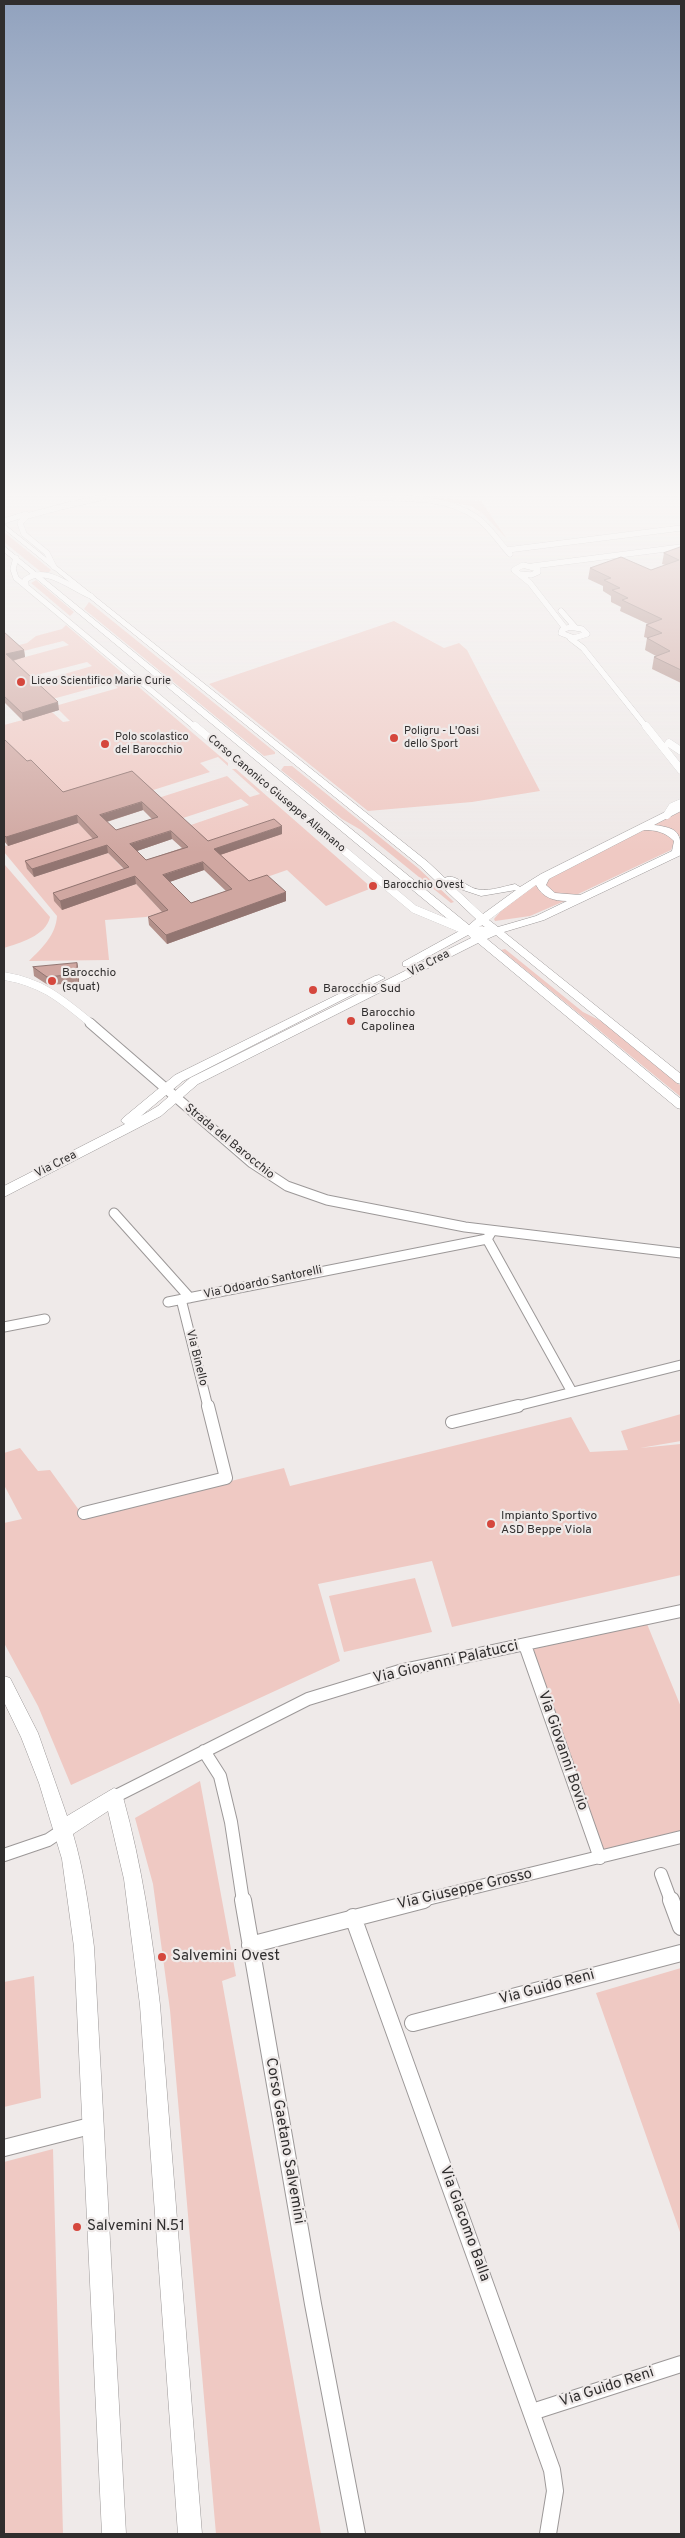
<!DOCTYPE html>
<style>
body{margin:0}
#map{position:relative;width:685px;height:2538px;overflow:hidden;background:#efeae9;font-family:Overpass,sans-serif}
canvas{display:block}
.frame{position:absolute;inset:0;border:5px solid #302e2e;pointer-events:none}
</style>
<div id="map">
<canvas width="685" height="2538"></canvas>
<div class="frame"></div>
</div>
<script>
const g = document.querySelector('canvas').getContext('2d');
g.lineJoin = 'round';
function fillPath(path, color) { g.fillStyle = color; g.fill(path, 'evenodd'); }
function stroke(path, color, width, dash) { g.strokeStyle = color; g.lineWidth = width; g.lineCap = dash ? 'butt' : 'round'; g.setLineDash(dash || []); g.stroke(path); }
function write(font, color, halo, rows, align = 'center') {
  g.font = font + ' Overpass,sans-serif'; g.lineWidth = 4.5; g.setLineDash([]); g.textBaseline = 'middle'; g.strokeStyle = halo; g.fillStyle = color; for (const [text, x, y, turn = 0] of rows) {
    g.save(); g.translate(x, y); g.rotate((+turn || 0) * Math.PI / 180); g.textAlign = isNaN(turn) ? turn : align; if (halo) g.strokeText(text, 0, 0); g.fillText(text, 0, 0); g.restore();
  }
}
const green = new Path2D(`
 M421,497l60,4 26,38 -25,-26 -11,-7z
 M4,532l47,38 -2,2h-8l-37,-30z
 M36,580l38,32 -4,4 -39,-33z
 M89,602l186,150v2l-11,2 -180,-147z
 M394,621l50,27 15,-5 8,7 73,141 -68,11 -104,9 -159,-127z
 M66,625l162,138v3l-10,-9 -18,6 10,9 -63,20 -83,8 -60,-57v-18l48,-13 11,10 7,-1 -15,-15 63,-18 -7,-5 -62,17 -19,-16 62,-18 -5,-4 -62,16 -18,-16 62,-17 -6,-4 -59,15v-7l23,-6 9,-7 26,-7z
 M284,766h8l126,102 36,34 -3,1 -90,-73 -19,-11 -61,-49z
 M232,769h4l136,119 -46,18 -39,-36 -43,15 -59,-58 64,-22 -8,-6 -64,21 -22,-21 72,-23 23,21 10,-3z
 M681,810v27l-19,-11 -11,-1z
 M78,823l21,22 -72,24 7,8 74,-24 22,23 -69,33 75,-25 26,28 -16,5 -41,3 4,40 -80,1c13,-13 27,-26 28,-45l-53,-64v-8l2,2z
 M646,830h12l16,9 1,3 -4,8 -95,45h-20l-10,-7 -1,-7 94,-50z
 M5,865l45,52c-4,19 -31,26 -46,31z
 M538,883l29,17 -37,16 -35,5 -1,-2 11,-13z
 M505,949l78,63 20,10 78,64v11l-180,-147z
 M681,1414v27l-41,7 41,-4v131l-229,52 -20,-66 -114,23 22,77 -269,124 -33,-79 -34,-63v-120l18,-4 -18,-34v-32l16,-5 18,23 12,-1 34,47 200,-49 6,18 281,-69 19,35 38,-2 -7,-19z
 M415,1578l17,54 -88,20 -15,-56z
 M645,1619l36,88v131l-81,21 -75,-214z
 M200,1781l36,195 -14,5 99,553h-105l-46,-524 -17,-126 -18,-66z
 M681,1968v267l-85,-242z
 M34,1976l7,122 -37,9v-125z
 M53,2149l10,385h-59v-372z`);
const streetFar4 = new Path2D(`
 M358,497c38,2 85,-3 118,20 13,9 23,25 34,37
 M65,506l39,-9
 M4,521l22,-7
 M507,550l174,-22
 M16,558l-3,11 3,9 180,150
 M533,566l148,-19
 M54,567l-7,-14 -23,-19 -4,-11 7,-7 45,-12
 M520,574l11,1 7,-3v-3l-15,-4 -9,5 16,13 35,45
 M26,584l-1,-4c20,-16 46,8 66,16
 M561,611l14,16
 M570,627l12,2 5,5 -13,4 -13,-5 1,-3z
 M570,638l13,10 64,80`);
const streetFar3 = new Path2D(`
 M195,726l219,183 53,22h30
 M646,726l35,44
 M669,743l12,8
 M667,815l5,-8 9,-4
 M4,976c40,7 57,23 88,48`);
const streetFar2 = new Path2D(`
 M90,1023l162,140 35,23 40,14 138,27 216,26
 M114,1213l76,85
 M487,1239l85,153
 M181,1299l27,108
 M168,1302l319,-63 5,-8
 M4,1327l41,-8
 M513,1407l168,-42`);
const streetFar1 = new Path2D(`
 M452,1422l66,-16
 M84,1513l142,-35 -18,-72
 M525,1645l75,213
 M204,1751l16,25 11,46 12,79
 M114,1797l194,-98 95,-29 278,-59
 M4,1855l44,-15 15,-10
 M661,1874l10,27
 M419,1901l262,-64`);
const street = new Path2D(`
 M243,1900l70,404 44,230
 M671,1900l10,27
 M353,1917l199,553 3,21 -7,43
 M250,1945l174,-45
 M413,2023l268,-70
 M4,2148l90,-23
 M532,2412l149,-48`);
const secondary = new Path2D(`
 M4,524l424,338 17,16c8,-5 19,6 28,10 13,5 28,-1 42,-4l5,3 21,-13 140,-70v7l-27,14c24,3 27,7 27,30l-137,65 -40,12 177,142v10l-4,-1 -181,-148 -9,4 194,160v10l-4,-1 -199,-165 -280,141 -37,32 -157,81v-11l121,-62 -4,-3 2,-3 52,-43 200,-99 4,-1 6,3 -202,103 -42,35 17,-10 32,-28 281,-140 -3,-3 -57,31h-8v-4l58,-32 -457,-378v-6l465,379 7,-6 -56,-53 -416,-337zM644,830c12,0 21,2 30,11l-2,10 -92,44 -25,-2 -9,-8 3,-6zM536,885c7,13 18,16 31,16l-31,15 -38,11 -9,-7zM454,887l27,9 35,-6 -33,24zM482,925l7,5 -9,4 -5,-4z
 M4,1676l6,2 28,55 29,83 47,-28 7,3 2,6c19,69 29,137 37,208l42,529h-24l-38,-529 -16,-126 -16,-68 -35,23c11,37 16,75 21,113l32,587h-24l-28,-587 -12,-88 -23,-76 -18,-46 -17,-35z`);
const wall = new Path2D(`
 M681,547v136l-29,-14 2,-12 2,-1 -11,-6 2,-12 -3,-1 2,-12 2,-1 -28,-13 1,-4 -10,-5v-6l-8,-5v-5l-15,-7 2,-11 61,2 14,-5 -3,-1 2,-11z
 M4,632l20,18 1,7 -12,4 46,49 -36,11 -19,-19z
 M4,740l23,21 36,31 69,-21 76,70 74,-7 -62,21 29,26 37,20 -119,43 -18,-19 -1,-8 14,-5 -26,-28 -74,26 -8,-9 -1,-8 71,-24 -16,-16 -74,24 -7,-8 -2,-8 68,-22 -15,-16 -70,23 -4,-5zM143,810l9,9 -36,11 -9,-8zM172,839l10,9 -36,12 -9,-9zM204,870l22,21 -35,12 -22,-21z
 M77,963l2,9v11l-31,2 -14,-9 -1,-9z`);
const shadedWall = new Path2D(`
 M24,650l1,7 -18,5 -1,-8z
 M58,702l1,8 -36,11 -1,-8z
 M142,802l1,8 -41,13 -2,-8z
 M77,815l1,8 -70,23 -2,-9z
 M282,826v8l-68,23v-8z
 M171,831l1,8 -41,14 -1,-9z
 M107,845l1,8 -74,24 -2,-8z
 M203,862l1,8 -40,14 -1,-9z
 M135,876l1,8 -74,26 -2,-9z
 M286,892v9l-119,43 -1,-9z
 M77,963l2,9v11l-2,-9z`);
const building = new Path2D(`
 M681,547v123l-27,-13 16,-6 -23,-13 15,-5 -16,-8 16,-6 -40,-19 6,-2 -16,-8 8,-2 -16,-8 7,-2 -21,-10 31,-11 30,13 28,-10 -15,-7z
 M4,632l20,18 -18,4 52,48 -36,11 -18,-17z
 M4,740h1l22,21 4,-1 32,32 69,-21 76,70 66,-22 8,7 -68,23 35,32 18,-6 19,17 -120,43 -18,-18 20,-7 -33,-34 -75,25 -7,-8 76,-26 -22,-22 -75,24 -7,-8 73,-24 -21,-22 -71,22 -2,-2zM142,802l16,15 -42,13 -16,-15zM171,831l17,16 -42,13 -16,-16zM203,862l29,27 -41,14 -28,-28z
 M77,963v11l-30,3 -14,-10z`);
const markers = [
 [21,682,5,"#d5473d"],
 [394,738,5,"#d5473d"],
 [105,744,5,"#d5473d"],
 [373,886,5,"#d5473d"],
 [52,981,5,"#d5473d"],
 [313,990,5,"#d5473d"],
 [351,1021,5,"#d5473d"],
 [491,1524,5,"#d5473d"],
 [162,1957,5,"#d5473d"],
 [77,2227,5,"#d5473d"]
];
const farPoinames = [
 ["Liceo Scientifico Marie Curie",31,682],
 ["Poligru - L'Oasi",404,732],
 ["dello Sport",404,745],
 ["Polo scolastico",115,738],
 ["del Barocchio",115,751],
 ["Barocchio Ovest",383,886]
];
const farStreetnames = [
 ["Corso Canonico Giuseppe Allamano",276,794,40]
];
const streetNames = [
 ["Via Crea",429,964,-27],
 ["Strada del Barocchio",229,1142,39],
 ["Via Crea",56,1165,-27],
 ["Via Odoardo Santorelli",263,1283,-12],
 ["Via Binello",196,1358,76]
];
const poiNames = [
 ["Barocchio",62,974],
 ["(squat)",62,988],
 ["Barocchio Sud",323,990],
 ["Barocchio",361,1014],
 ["Capolinea",361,1028],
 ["Impianto Sportivo",501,1517],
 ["ASD Beppe Viola",501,1531]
];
const nearStreetnames = [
 ["Via Giovanni Palatucci",446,1663,-13],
 ["Via Giovanni Bovio",562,1751,71],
 ["Via Giuseppe Grosso",465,1890,-13],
 ["Via Guido Reni",547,1988,-15],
 ["Corso Gaetano Salvemini",284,2141,80],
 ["Via Giacomo Balla",464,2224,70],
 ["Via Guido Reni",607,2388,-18]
];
const nearPoinames = [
 ["Salvemini Ovest",172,1957],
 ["Salvemini N.51",87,2227]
];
fillPath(green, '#efc9c3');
stroke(streetFar4, '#9c9898', 6);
stroke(streetFar3, '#9c9898', 8);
stroke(streetFar2, '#9c9898', 11);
stroke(streetFar1, '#9c9898', 14);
stroke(street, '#9c9898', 18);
stroke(secondary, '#9c9898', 1);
stroke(streetFar4, '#fff', 5.5);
stroke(streetFar3, '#fff', 8);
stroke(streetFar2, '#fff', 9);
stroke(streetFar1, '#fff', 12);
stroke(street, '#fff', 16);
fillPath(secondary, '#fff');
fillPath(wall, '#b3908a');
fillPath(shadedWall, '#927571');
fillPath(building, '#d0a7a1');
stroke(building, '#927571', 1);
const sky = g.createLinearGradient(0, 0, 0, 853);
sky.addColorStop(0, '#91a2be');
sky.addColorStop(0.58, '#f8f6f5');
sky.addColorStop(1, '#f8f6f500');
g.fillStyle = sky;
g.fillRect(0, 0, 685, 853);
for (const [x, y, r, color] of markers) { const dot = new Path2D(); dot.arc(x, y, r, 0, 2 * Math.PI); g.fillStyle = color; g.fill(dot); stroke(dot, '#efeae9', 2); }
write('11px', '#302e2e', '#efeae9', farPoinames, 'left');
write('11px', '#302e2e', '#efeae9', farStreetnames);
write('12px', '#302e2e', '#efeae9', streetNames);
write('12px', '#302e2e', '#efeae9', poiNames, 'left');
write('15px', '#302e2e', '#efeae9', nearStreetnames);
write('15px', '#302e2e', '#efeae9', nearPoinames, 'left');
</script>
